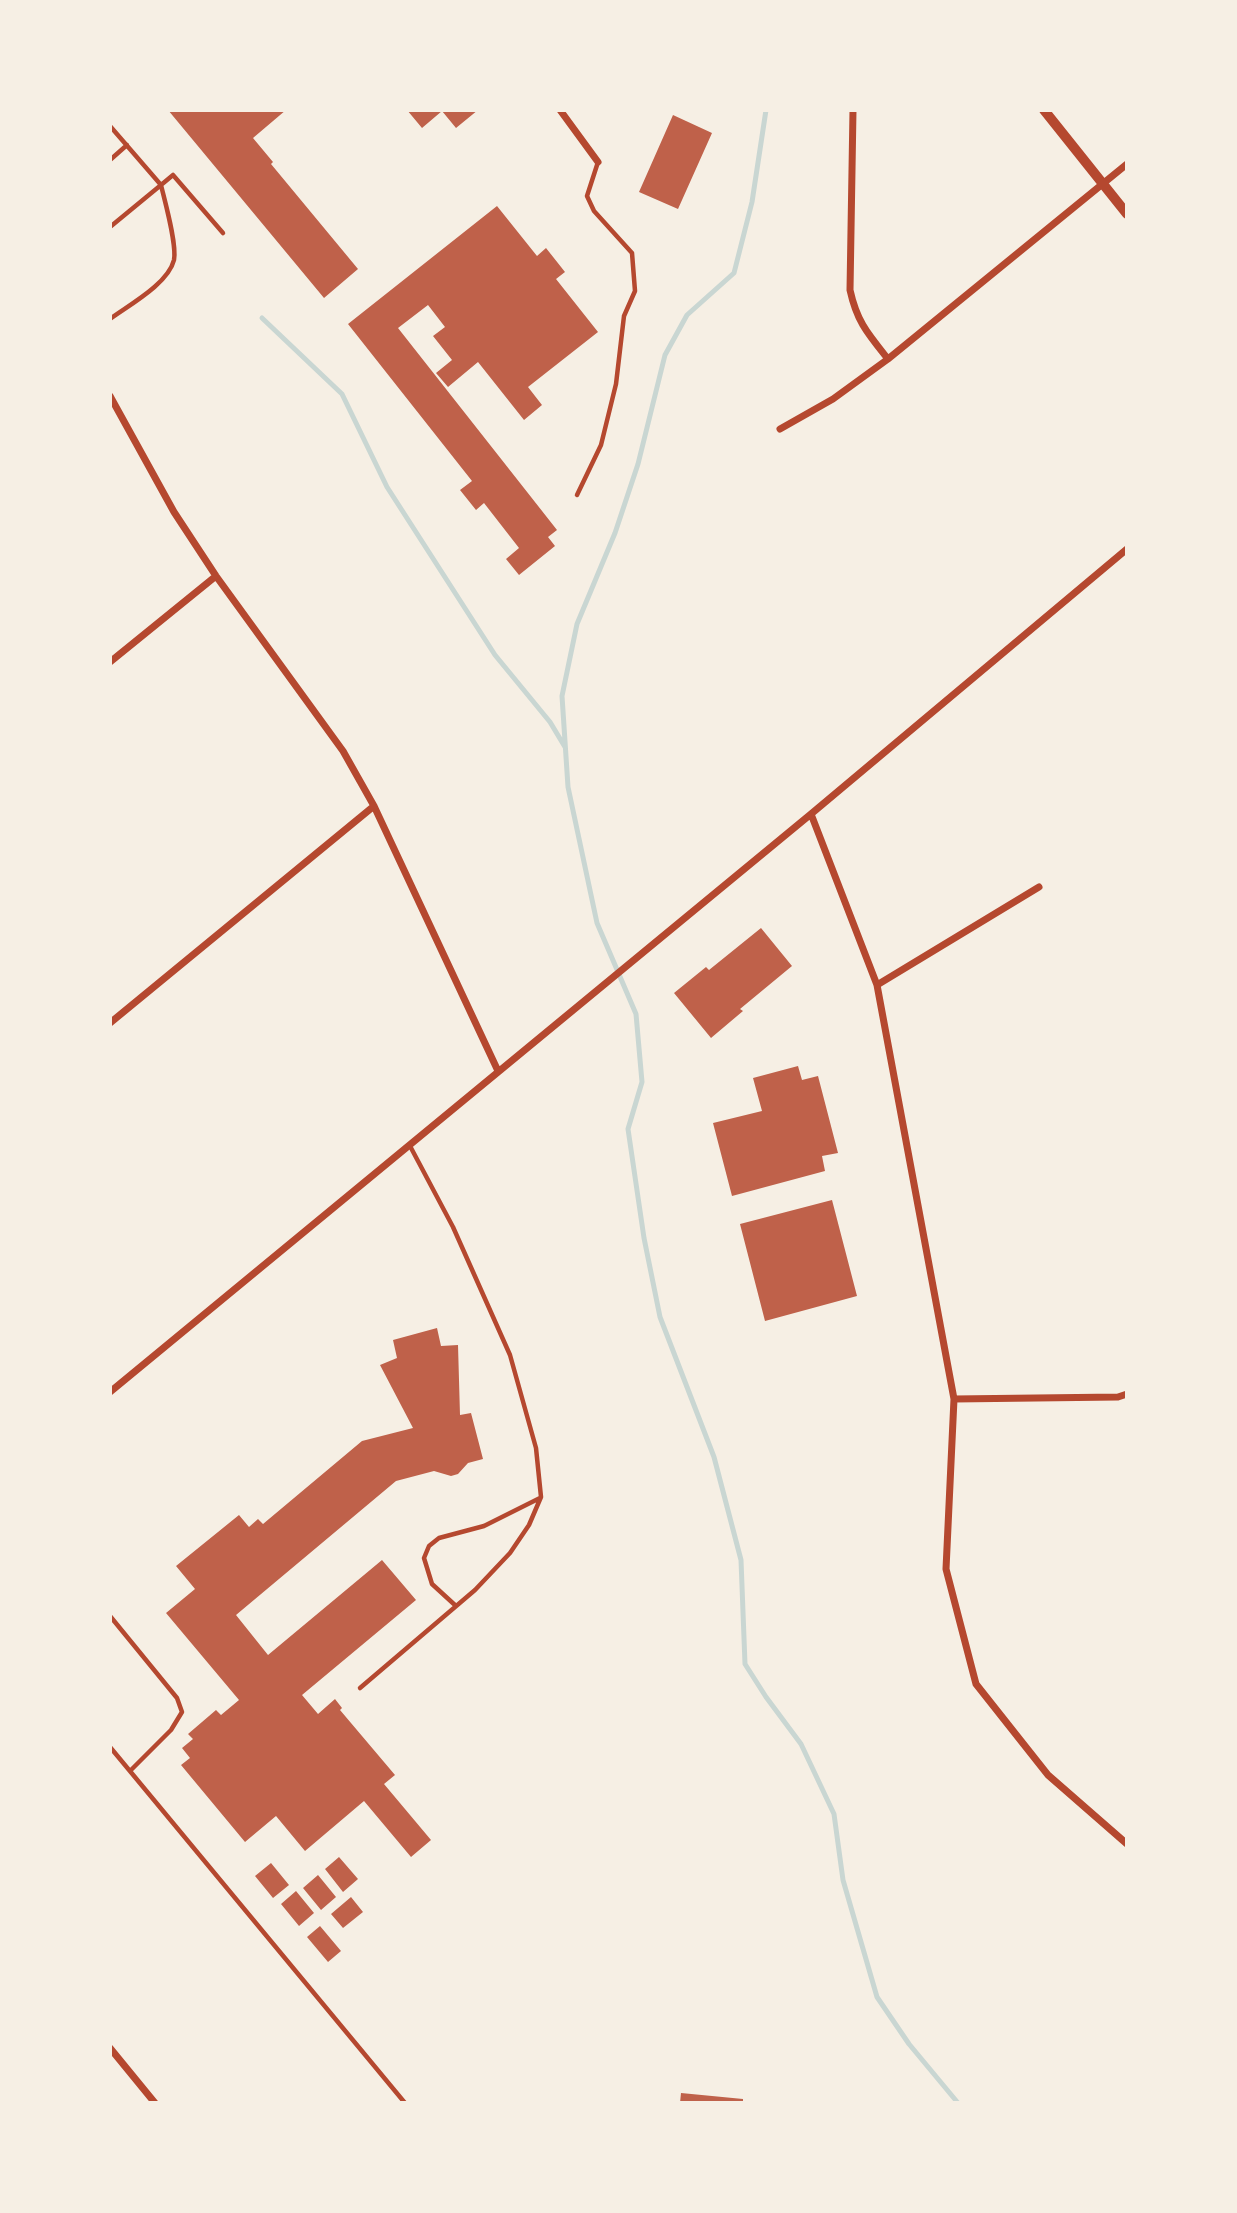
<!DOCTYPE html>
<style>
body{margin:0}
#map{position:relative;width:1237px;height:2213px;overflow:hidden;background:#f6efe4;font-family:Overpass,sans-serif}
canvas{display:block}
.frame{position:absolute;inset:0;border:112px solid #f6efe4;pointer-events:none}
</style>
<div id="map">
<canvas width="1237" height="2213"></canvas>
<div class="frame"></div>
</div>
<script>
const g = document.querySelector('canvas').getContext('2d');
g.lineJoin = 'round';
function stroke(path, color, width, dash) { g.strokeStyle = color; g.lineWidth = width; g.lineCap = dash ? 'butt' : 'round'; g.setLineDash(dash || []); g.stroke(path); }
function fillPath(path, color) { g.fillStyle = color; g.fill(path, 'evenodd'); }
const stream = new Path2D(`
 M766,110l-14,92 -18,71 -47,42 -22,40 -27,109 -23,69 -38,91 -15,72 6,91 29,136 39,91 6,68 -14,47 16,109 16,79 54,140 27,103 4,104 21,33 35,47 33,70 9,66 34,117 32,47 49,59
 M262,318l80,76 45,93 108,168 55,67 15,25`);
const building = new Path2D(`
 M168,110h118l-33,28 20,24 -2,2 87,105 -34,29z
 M407,110h71l-22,18 -14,-17 -20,17z
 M673,115l39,18 -34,76 -39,-17z
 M497,206l40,50 9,-8 19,24 -9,7 42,53 -70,55 14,18 -18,15 -46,-58 -30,25 -12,-14 16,-13 -19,-24 12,-9 -17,-22 -30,23 159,202 -9,7 7,9 -36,29 -13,-16 13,-11 -35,-45 -8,7 -16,-20 12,-9 -124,-157z
 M761,928l31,38 -52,43 3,2 -32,27 -37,-45 32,-26 3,3z
 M798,1066l4,14 16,-4 20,77 -16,3 3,15 -93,25 -19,-73 49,-12 -9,-33z
 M832,1200l25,96 -92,25 -25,-97z
 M437,1328l4,18 17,-1 2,70 11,-2 12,46 -15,4 -10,11 -7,2 -17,-5 -38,10 -160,134 32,40 114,-95 34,40 -114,95 16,19 17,-15 7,9 -2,2 55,65 -11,9 47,56 -20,17 -47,-56 -59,50 -29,-35 -31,26 -64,-77 9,-7 -8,-10 11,-9 -5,-5 28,-24 5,5 18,-15 -73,-87 29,-24 -19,-23 63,-51 10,12 9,-8 5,5 99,-83 51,-13 -33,-63 17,-7 -4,-18z
 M339,1857l19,22 -15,13 -18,-23z
 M271,1863l18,22 -16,13 -18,-22z
 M318,1875l18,22 -15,13 -18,-22z
 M296,1891l18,22 -15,13 -18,-22z
 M351,1897l12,15 -20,16 -12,-14z
 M320,1926l21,25 -13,11 -21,-25z
 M681,2093l62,6v4h-63z`);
const service = new Path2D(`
 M110,126l51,59 -51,42
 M110,160l17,-15
 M110,319c19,-14 58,-35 64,-59 3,-16 -9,-58 -13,-75l12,-10 50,58
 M577,495l24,-50 15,-61 8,-68 11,-25 -3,-38 -38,-42 -7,-15 11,-34
 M456,1606l-24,-22 -8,-26 5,-12 10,-8 45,-12 56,-28
 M110,1616l67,82 5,14 -11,18 -41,41
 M360,1688l115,-98 35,-37 19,-28 12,-28 -5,-49 -26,-93 -57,-128 -43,-81
 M110,1747l295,356`);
const minor = new Path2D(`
 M560,110l38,52
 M853,110l-3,180c7,32 18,44 38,69
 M110,396l64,116 42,64 127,175 31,55 124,265
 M780,429l53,-30 55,-40 239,-195
 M110,662l106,-86
 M811,814l66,171 77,414 -8,170 30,115 72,91 79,69
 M877,985l162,-98
 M110,1023l264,-217
 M110,1392l701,-578 316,-265
 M954,1399l164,-2 9,-3
 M110,2048l45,55`);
const tertiary = new Path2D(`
 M1044,110l83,104`);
stroke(stream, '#c9d6d2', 5);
fillPath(building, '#bf614a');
stroke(service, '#b5482f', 4.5);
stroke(minor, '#b5482f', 7);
stroke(tertiary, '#b5482f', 10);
</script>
